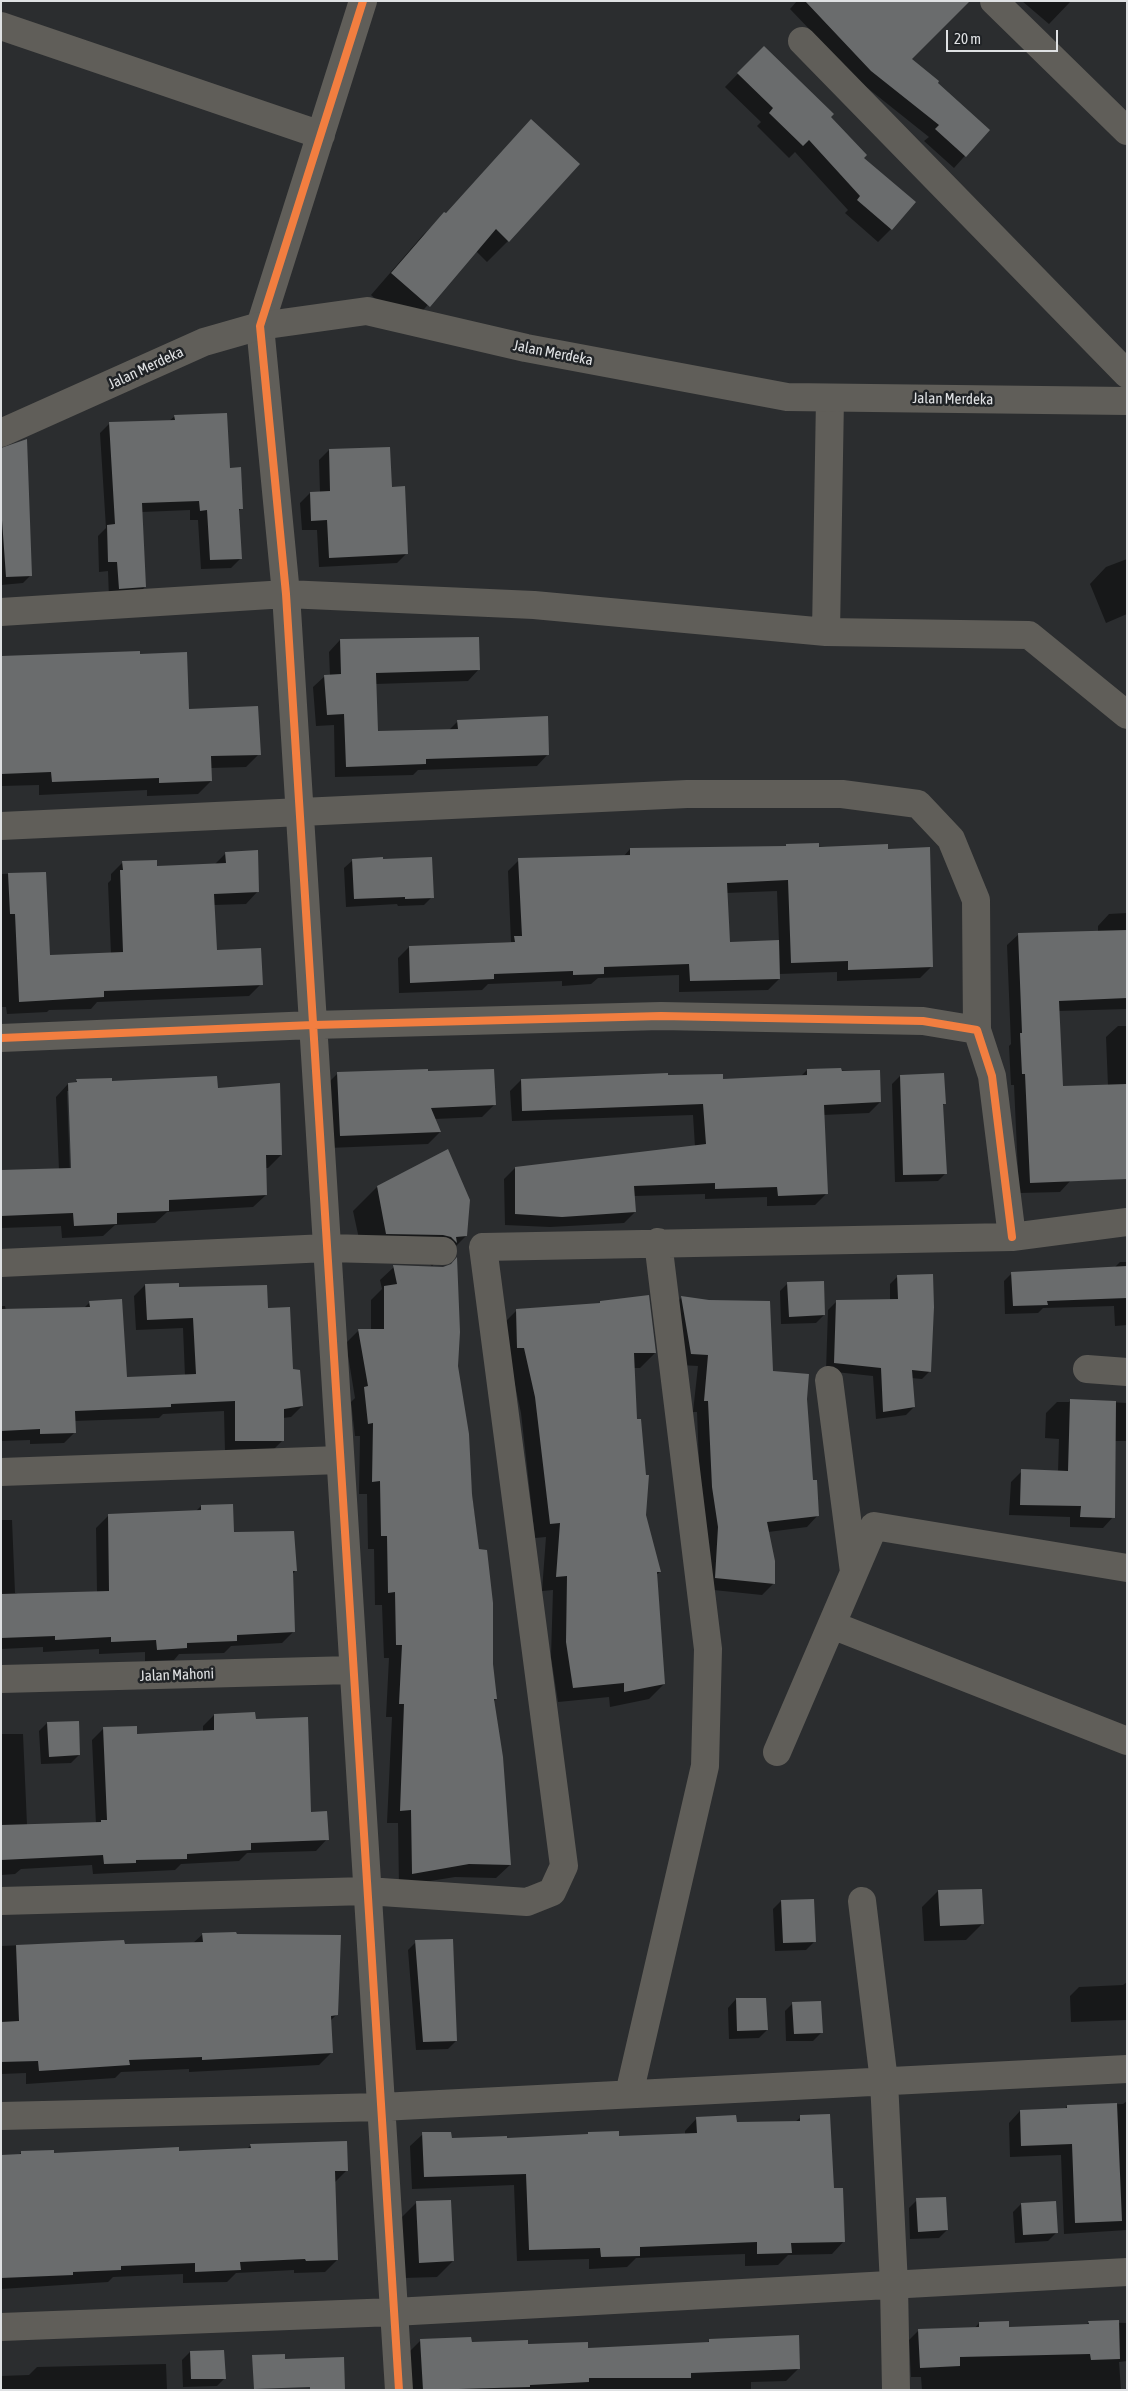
<!DOCTYPE html>
<style>
body{margin:0}
#map{position:relative;width:1128px;height:2391px;overflow:hidden;background:#2b2d2f;font-family:"Asap Condensed",sans-serif}
canvas{display:block}
.frame{position:absolute;inset:0;border:2px solid #dfe1e3;pointer-events:none}
.scale{position:absolute;left:946px;top:30px;width:112px;height:22px;box-sizing:border-box;border:2px solid #dfe1e3;border-top:0;padding-left:6px;font-size:15px;line-height:18px;white-space:nowrap;color:#dfe1e3;-webkit-text-stroke:4px #202326;paint-order:stroke}
</style>
<div id="map">
<canvas width="1128" height="2391"></canvas>
<div class="frame"></div>
<div class="scale">20 m</div>
</div>
<script>
const g = document.querySelector('canvas').getContext('2d');
g.lineJoin = 'round';
function fillPath(path, color) { g.fillStyle = color; g.fill(path, 'evenodd'); }
function stroke(path, color, width, dash) { g.strokeStyle = color; g.lineWidth = width; g.lineCap = dash ? 'butt' : 'round'; g.setLineDash(dash || []); g.stroke(path); }
function write(font, color, halo, rows, align = 'center') {
  g.font = font + ' "Asap Condensed",sans-serif'; g.lineWidth = 5; g.setLineDash([]); g.textBaseline = 'middle'; g.strokeStyle = halo; g.fillStyle = color; for (const [text, x, y, turn = 0] of rows) {
    g.save(); g.translate(x, y); g.rotate((+turn || 0) * Math.PI / 180); g.textAlign = isNaN(turn) ? turn : align; if (halo) g.strokeText(text, 0, 0); g.fillText(text, 0, 0); g.restore();
  }
}
const shadow = new Path2D(`
 M797,1h57l56,58 78,71 -34,38 -30,-27 5,-4 -69,-55 -70,-73z
 M1022,1h49l-22,23z
 M764,47l66,70 32,41 29,71 -13,13 -33,-29 3,-3 -53,-58 -6,6 -32,-32 4,-4 -36,-35z
 M511,142l-3,99 -21,21 -11,-11 -68,76 -37,-32 52,-60 22,-21z
 M175,416l54,53 12,39 -3,4 3,46 -10,10 -30,1 -3,-49h-8v-10l-48,2 3,75 -10,10 -26,1 -1,-27 -9,1 -1,-36 8,-8 -6,-95 9,-9 60,-3z
 M329,450l78,103 -10,10 -78,4 -2,-37h-15l-2,-27 10,-10h10l-1,-33z
 M1,491l30,84 -8,8 -22,2z
 M1127,559v55l-21,9 -16,-39 16,-17z
 M478,639l1,30 -11,12 -93,3 2,49 72,-3 9,-9 90,33 -11,12 -119,4 -5,5 -78,2 -1,-52 -18,1 -3,-39 12,-11h5l-1,-24 11,-12z
 M139,655l49,55 71,44 -13,13 -35,1v13l-13,13 -51,2v-6l-108,5v-10l-38,1v-129z
 M787,845l100,5 45,116 -12,12 -83,3v-9l-58,2v5l-11,11 -89,2v-17l-81,3 -7,6 -29,2v-5l-74,3 -6,6 -83,3 -1,-35 11,-11 102,-5 -3,-71 11,-11 105,-4 6,-7 154,-2zM777,891l2,51 -50,2 -3,-51z
 M226,853l32,38 -12,13 -32,1 2,47 45,32 -12,12 -152,6 -6,7 -42,1 -2,2 -40,2 -1,-7h-5v-133l44,-1 4,83 62,-2 -3,-71 3,-3v-6l12,-12 33,5 58,-2z
 M353,860l79,37 -8,8 -26,1 -1,-2 -51,3 -2,-39z
 M1127,913v96l-69,2 4,76 46,-1 -2,-49 12,-11h9v151l-56,3 -11,12 -41,1 -5,-108h-3l-2,-39 2,-2 -4,-99 12,-11 79,-2v-6l11,-12z
 M807,1070l71,1 2,31 -11,11 -46,2 3,79 -11,11 -48,1v-9l-62,2v-5l-71,2 1,16 -11,11 -74,4 -45,-2 -1,-46 11,-11 180,-21 -2,-32 -181,6 -2,-30 11,-11 146,-4 55,4 79,-4z
 M338,1073l156,32 -12,12 -48,2 6,13 -12,12 -100,4 -2,-63z
 M900,1076l44,28 -2,2 4,67 -8,8 -43,1 -3,-98z
 M77,1080l140,10 64,65 -13,13h-3l1,27 -13,12 -86,5 -12,11 -40,2 -12,11 -41,2 -1,-12 -60,2v-70l1,14 57,-2 -3,-73 12,-13h6zM67,1091h2l4,83h-3z
 M377,1187l89,49 -24,24h-4l-6,6 -5,-5 -64,-4 -10,-46z
 M1120,1262h7v63l-12,1 -1,-20 -71,2 -5,5 -33,1 -1,-33 8,-8 102,-5z
 M394,1267l63,100 39,332 -3,3 17,163 -14,13 -41,-1 -56,9 -1,-63h-11l5,-106h-6l3,-59h-5l-2,-53h-7l-1,-56h-6l-1,-55h-8l1,-58h-5l-4,-34 4,-4 -9,-55 13,-13h12v-30l11,-11 -2,-9z
 M898,1276l32,95 -8,8 -11,-1 3,29 -8,8 -30,4 -3,-43 -47,-5 2,-61 8,-8 54,-2v-16z
 M788,1283l36,32 -8,8 -35,1 -1,-33z
 M145,1285l33,4 89,20 24,61 11,36 -11,11 -8,1v22l-11,11 -47,1 -1,-41 -61,3 -4,4 -85,3 1,11 -11,11 -34,1v-4l-29,1v-135h4l1,5 78,-3 6,-6 35,76 60,-2 -2,-48 -47,2 -2,-34z
 M648,1296l7,57 -15,15h-6l2,52 8,95 16,57 -4,3 8,109 -15,15 -39,8 -1,-10 -51,5 -7,-45 2,-67 -11,1 4,-54 -11,1 -14,-125 -19,-88 15,-15 82,-6z
 M682,1297l123,102 7,82 6,34 -11,12 -39,5 6,51 -12,12 -58,-6 -7,-177h-4l5,-46 -18,-1 -9,-57z
 M1071,1400l56,3v38h-13l-1,76 -10,11 -33,-1v-10l-61,-2 2,-33 11,-11 36,1 1,-33 -14,-1 1,-25 11,-11h12z
 M201,1506l32,28 62,37 -3,4 2,56 -12,12 -51,3 -7,7 -45,1 -5,6 -29,1v-9l-46,2v-5l-56,3v-5l-42,2v-129h11l3,73 6,2 76,-3 -1,-64 12,-12 88,-5z
 M214,1715l40,5 73,119 -11,12 -69,2 -8,8 -58,3 -6,6 -82,4 -1,-9 -71,4 -6,5 -14,1v-141h22l4,91 69,-1 -4,-84 11,-11 33,7 67,-4v-6z
 M47,1723l32,32 -8,8 -30,1 -2,-33z
 M938,1891l44,33 -16,16 -42,1 -2,-34z
 M781,1901l33,41 -8,8 -31,1 -2,-42z
 M203,1934l134,80 -7,7 2,31 -13,13 -130,7v-3l-68,3 -6,6 -89,6v-11l-25,1v-128l122,-5v4l70,-2z
 M416,1942l40,99 -8,8 -32,1 -8,-100z
 M1127,1982v38l-56,2 -1,-26 9,-9 44,-2z
 M736,1999l31,31 -8,8 -30,1 -1,-31z
 M793,2003l28,30 -8,8h-27l-1,-30z
 M1127,2101v129l-63,4 -3,-79 -51,2 -1,-34 11,-12 44,-1 3,-4 56,-2z
 M801,2117l32,72 11,52 -12,13 -44,1 -10,10 -33,1v-12l-109,4 -9,9 -38,2v-10l-72,2 -3,-76 -102,4 -2,-43 13,-12 27,6 235,-5v-4l12,-13 38,6 60,-2z
 M251,2145l96,25 -12,12 2,78 -12,12 -31,1v-3l-58,3 -9,9 -44,1v-9l-70,3 -5,5 -107,7v-133l17,-1 4,-3 31,3 125,-2 69,-4z
 M917,2200l30,30 -8,8 -29,1 -1,-31z
 M416,2203l37,58 -16,16 -34,1 -3,-59z
 M1021,2204l35,29 -8,8 -33,2 -2,-31z
 M1089,2322l38,1v38l-8,1 2,28h-199l-1,-13h-10l-2,-37 9,-9 56,-2 5,-6 29,5 78,-3z
 M421,2340l166,9 119,-5 3,-3 90,27 -13,13 -35,1v8h-341l-2,-37z
 M190,2352l35,26 -8,8 -34,1 -1,-27z
 M166,2364l1,26h-166v-14l28,-1 8,-8z`);
const building = new Path2D(`
 M805,1h165l-58,58 27,22 -1,2 52,47 -24,27 -31,-28 4,-4 -68,-54z
 M764,46l70,68 -3,3 36,38 -3,3 52,44 -24,28 -35,-30 3,-4 -51,-56 -6,6 -34,-33 4,-5 -36,-35z
 M531,119l49,45 -71,78 -13,-13 -66,78 -39,-34 53,-61 2,1z
 M227,413l3,55 11,-1 2,42h-4l3,50 -32,1 -3,-50 -7,1 -1,-10 -57,2 4,84 -27,2 -2,-27h-9l-1,-37 8,-1 -6,-102 66,-2 -1,-5z
 M27,439l5,137 -26,1 -5,-71v-58z
 M390,447l2,40 13,-1 3,68 -79,4 -2,-38 -16,1 -1,-29 20,-1 -1,-42z
 M479,637l1,33 -104,3 2,58 80,-2 -1,-9 91,-4 1,39 -123,4v5l-80,3 -2,-53 -17,1 -3,-40 17,-1 -1,-35z
 M140,651v3l47,-2 2,57 69,-3 3,49 -50,1 1,25 -53,2v-5l-107,4 -1,-10 -50,2v-118z
 M819,843v4l69,-3v5l42,-2 3,120 -85,3v-9l-57,2 -3,-83 -61,3 3,59 49,-2 1,39 -90,2 -1,-17 -85,3v7l-31,1v-4l-79,3v5l-84,4 -1,-37 106,-4 -1,-6h8l-4,-78 112,-3v-7l156,-2v-2z
 M258,850l1,42 -45,2 3,56 44,-2 2,37 -159,6v6l-85,5 -4,-88h-5l-2,-41 38,-1 4,83 73,-3 -3,-82h3l-1,-9 35,-1v6l69,-3 -1,-11z
 M383,857v2l49,-2 2,41 -29,1v-2l-51,2 -2,-40z
 M1127,930v68l-68,3 4,85 64,-2v95l-97,4 -5,-109h-3l-2,-41h2l-4,-100z
 M841,1068l1,3 38,-1 1,32 -57,3 4,89 -50,2 -1,-9 -62,2v-6l-81,3 2,26 -74,5 -47,-3v-47l191,-23 -3,-40 -181,7 -1,-32 147,-6v2l55,-1v5l84,-4v-6z
 M428,1069v2l66,-2 2,36 -65,3 10,24 -101,4 -3,-64z
 M944,1073l2,31h-3l4,70 -44,1 -3,-100z
 M217,1076l1,12 62,-5 2,72h-16l1,40 -98,5v11l-52,2v11l-43,2 -1,-13 -72,3v-46l70,-2 -3,-85 9,-1 -1,-3 36,-1v3z
 M448,1149l22,51 -3,36 -11,1 1,6 -6,-6 -8,-2 -57,-1 -9,-48z
 M457,1257l3,75 -2,34 11,68 3,60 7,55 8,1 6,53v61l4,35h-3l9,58 8,108 -42,-1 -57,10 -1,-64 -11,1 4,-107h-5l3,-59h-6l-1,-53 -7,1 -1,-57h-6l-1,-55 -8,1 1,-59 -5,1 -4,-37 4,-1 -10,-57h26v-43l13,-2 -4,-19 50,2 8,-3z
 M1127,1266v32l-80,3 1,4 -35,1 -2,-34z
 M933,1274l1,33 -3,65 -19,-2 3,37 -32,5 -2,-44 -47,-5 2,-63 62,-1 -1,-24z
 M824,1281l1,34 -36,2 -2,-35z
 M179,1283v4l88,-2 1,23 22,-1 3,62 7,1 3,36 -19,3v32h-49v-40l-64,3v3l-96,4 1,22 -36,1v-5l-39,2v-122l89,-2 -1,-6 33,-2 5,78 69,-3 -3,-56 -46,2 -2,-36z
 M649,1295l7,58h-22l3,66h4l5,56h3l-3,40 15,57h-4l8,112 -41,8v-9l-51,5 -7,-46 1,-66 -11,1 4,-54 -10,1 -15,-127 -11,-49h-7l-1,-39 84,-6v-2z
 M681,1296l28,4 61,1 3,70 36,3 -2,25 6,81h4l2,36 -52,6 8,39v23l-60,-6 3,-51 -6,-40 -4,-86h-4l4,-46 -17,-1z
 M1070,1399l46,2 -1,117 -35,-1 1,-11 -61,-1 1,-36 47,2z
 M233,1504l1,28 60,-1 3,40h-4l2,61 -58,3v6l-50,2v5l-30,2 -1,-10 -45,2v-5l-56,3v-4l-54,2v-44l108,-3 -1,-77 93,-4v-5z
 M255,1712l1,7 52,-2 3,95 16,-1 2,29 -78,3v7l-64,4v5l-51,1v3l-32,1 -1,-9 -102,5v-35l100,-3v-2h6l-4,-93 34,-1v8l77,-4v-16z
 M79,1721l1,34 -31,2 -2,-35z
 M982,1889l2,35 -44,2 -2,-36z
 M814,1899l2,43 -33,1 -2,-43z
 M236,1932l1,2 104,1 -3,80 -7,1 2,37 -131,7v-3l-73,3 1,5 -91,6 -1,-10 -37,1v-40l18,-1 -3,-76 108,-5 1,4 78,-2 -1,-9z
 M453,1939l4,102 -34,1 -8,-102z
 M736,1998h30l2,32 -31,1z
 M821,2001l2,32 -29,1 -2,-32z
 M1117,2103l5,118 -47,2 -3,-79 -51,2 -1,-36 47,-2v-3z
 M830,2114l4,74h9l2,54 -54,1 1,10 -35,1v-12l-117,5v9l-39,1 -1,-9 -71,2 -3,-76 -102,3 -2,-45h29l1,6 55,-2v2l81,-4v-2l31,-1v5l78,-3 -1,-16 40,-2 1,7 63,-1v-6z
 M347,2141l1,30h-13l3,89 -32,1 -1,-2 -65,3 1,8 -46,2v-9l-74,3v4l-48,2v3l-72,3v-123l20,-1v-3l33,-1v3l125,-6v4l72,-3 -1,-4z
 M946,2197l2,33 -30,2 -2,-34z
 M451,2200l3,61 -35,2 -3,-62z
 M1056,2201l2,32 -35,2 -2,-32z
 M1119,2320l1,39 -29,1 -1,-6 -130,3v9l-40,2 -2,-39 61,-2v-5l30,-1v6l80,-3 -1,-3z
 M799,2335l1,34 -109,4v5h-102v4l-59,3v2l-107,3 -3,-51 51,-2 1,5 56,-2v4l60,-2v6l121,-6v-3z
 M224,2350l2,29h-35l-1,-28z
 M285,2354v5l59,-2 1,33h-35v-3l-56,2 -2,-34z`);
const minor = new Path2D(`
 M363,1l-103,325 26,268 113,1796
 M994,1l133,130
 M1,26l320,109
 M802,41l325,333
 M1,612l285,-18 248,11 292,27 203,3 98,80
 M826,632l4,-234
 M1,826l686,-32h155l76,10 33,35 25,61 1,130
 M1,1038l312,-13 348,-9 262,5 54,9 15,46 20,161
 M1,1263l326,-15 116,3
 M1087,1369l40,3
 M829,1380l25,192
 M1,1472l339,-12
 M832,1625l295,116
 M1,1679l352,-9
 M777,1752l97,-226 253,42
 M1,1901l366,-10 160,11 25,-10 12,-26 -81,-619 529,-10 115,-15
 M862,1901l22,180 10,204 2,105
 M629,2094l76,-328 3,-117 -50,-407
 M1,2116l380,-9 746,-38
 M1,2327l393,-15 733,-40`);
const tertiary = new Path2D(`
 M1,433l203,-91 56,-16 107,-15 159,37 261,49 340,4`);
const cycleway = new Path2D(`
 M363,1l-103,325 26,268 113,1796
 M1,1038l312,-13 348,-9 262,5 54,9 15,46 20,161`);
const streetNames = [
 ["Jalan Merdeka",553,353,11],
 ["Jalan Merdeka",146,368,-25],
 ["Jalan Merdeka",953,399,1],
 ["Jalan Mahoni",177,1675,-2]
];
fillPath(shadow, '#0007');
fillPath(building, '#6a6c6d');
stroke(minor, '#605e59', 28);
stroke(tertiary, '#605e59', 28);
stroke(cycleway, '#f27e40', 8);
write('15px', '#dfe1e3', '#202326', streetNames);
</script>
